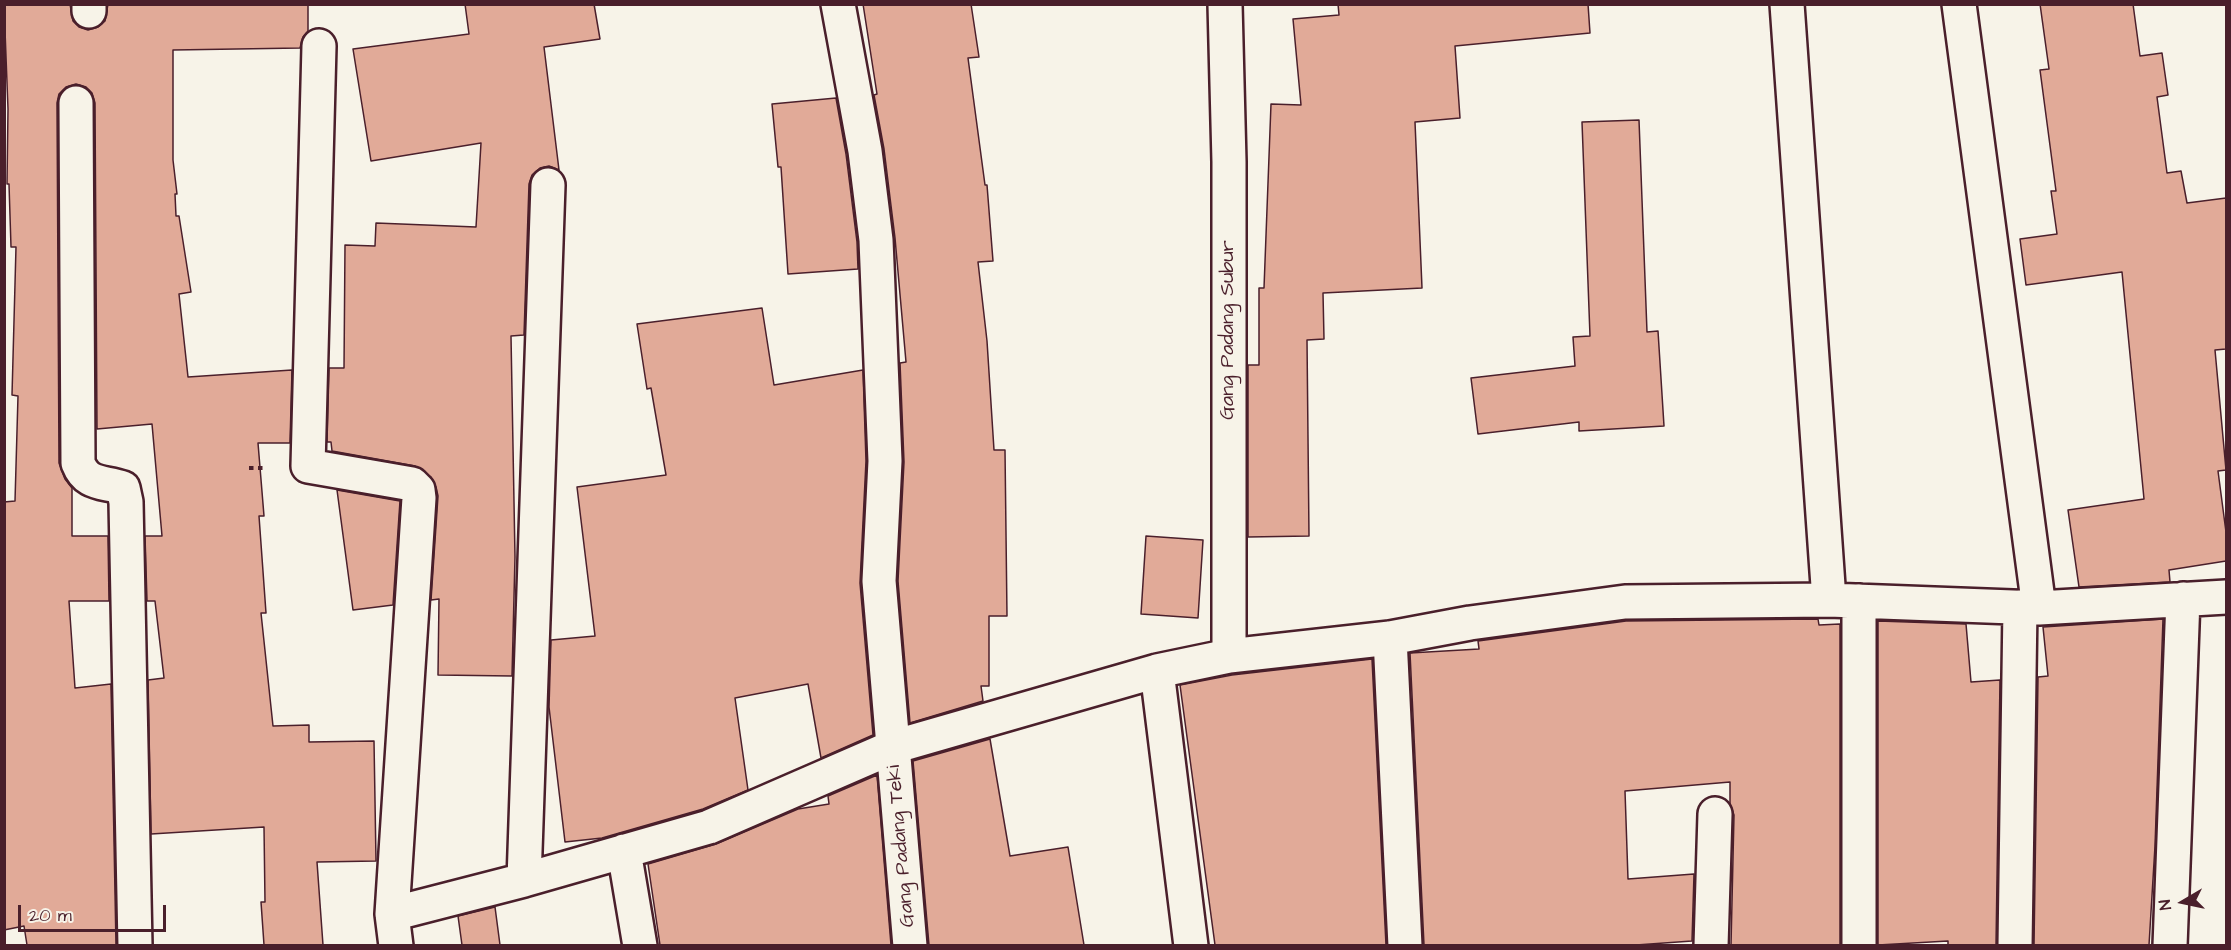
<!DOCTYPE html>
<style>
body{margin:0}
#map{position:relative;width:2231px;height:950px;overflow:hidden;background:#f7f3e8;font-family:"Architects Daughter",sans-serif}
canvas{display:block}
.frame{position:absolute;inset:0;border:6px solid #4a1f2b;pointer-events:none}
.north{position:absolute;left:2153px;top:872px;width:60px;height:60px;-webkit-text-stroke:4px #f7f3e8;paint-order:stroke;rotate:261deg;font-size:16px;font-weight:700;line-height:24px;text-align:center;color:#4a1f2b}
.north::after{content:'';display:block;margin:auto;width:21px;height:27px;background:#4a1f2b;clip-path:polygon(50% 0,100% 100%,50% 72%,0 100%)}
.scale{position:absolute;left:18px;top:905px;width:148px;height:27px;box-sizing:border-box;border:3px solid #4a1f2b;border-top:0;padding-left:8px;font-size:18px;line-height:21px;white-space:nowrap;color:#4a1f2b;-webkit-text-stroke:4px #f7f3e8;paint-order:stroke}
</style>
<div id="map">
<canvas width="2231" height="950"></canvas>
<div class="frame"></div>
<div class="north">N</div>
<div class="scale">20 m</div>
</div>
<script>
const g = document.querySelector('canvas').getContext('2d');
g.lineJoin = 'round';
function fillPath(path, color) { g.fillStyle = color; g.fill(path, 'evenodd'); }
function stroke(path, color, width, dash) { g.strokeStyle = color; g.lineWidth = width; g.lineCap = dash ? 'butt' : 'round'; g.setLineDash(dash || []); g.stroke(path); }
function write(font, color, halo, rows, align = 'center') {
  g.font = font + ' "Architects Daughter",sans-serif'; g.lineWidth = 5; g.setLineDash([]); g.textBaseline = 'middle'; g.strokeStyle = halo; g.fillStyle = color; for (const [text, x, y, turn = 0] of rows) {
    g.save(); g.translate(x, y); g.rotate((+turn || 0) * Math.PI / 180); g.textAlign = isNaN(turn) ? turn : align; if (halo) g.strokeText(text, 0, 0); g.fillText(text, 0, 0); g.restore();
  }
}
const building = new Path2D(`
 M4,4h66l3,17 6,6 9,3 10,-3 7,-6 3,-17h200v27l-5,6 -3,11 -127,2v110l4,34h-2l1,22h3l12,76 -12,2 9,83 104,-7 -2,73h-32l6,73h-5l7,97h-5l12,113 36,-1v17l65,-1 2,120 -59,1 6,83h-59l-3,-43h4l-1,-75 -113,7 -3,-154 16,-2 -9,-77h-8l-2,-65h17l-10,-112 -55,5 -2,-326 -3,-10 -6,-6 -10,-3 -10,3 -7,7 -2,9 2,360 6,16 7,9v48h36l1,65h-40l6,87 36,-4 5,261h-89l-3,-19 -20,4v-428l11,-1 3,-105 -6,-1 4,-148h-5l-2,-63h-2l1,-75z
 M465,4h129l6,35 -56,8 15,123 -10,-4 -9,2 -8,7 -3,9 -5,151 -13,1 4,221 -3,119 -74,-1 1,-76 -8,1 7,-104 -2,-9 -5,-10 -16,-11 -83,-15 -1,-9h-4l2,-74h15l1,-123 30,1 1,-23 100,4 5,-84 -110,18 -18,-112 116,-15z
 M863,4h108l8,53 -11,1 17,127h2l6,76 -15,1 9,79 7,109h11l2,166h-18v70h-8l2,15 -73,22 -12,-142 6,-119 -4,-99 6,-1 -11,-124 -11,-89 -10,-54 3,-1z
 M1338,4h250l2,29 -135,13 5,72 -45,4 7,166 -99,5 1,46 -17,1 2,196 -61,1v-172h11v-77h5l7,-184 30,1 -8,-86 46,-4z
 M2040,4h93l7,52 22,-3 6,42 -11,2 10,76 14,-2 6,32 39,-5v151l-11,1 11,120 -8,1 8,61v29l-57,9 1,12 -91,5 -11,-77 76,-11 -22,-227 -96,13 -6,-46 37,-5 -6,-43h5l-16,-121 9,-1z
 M836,98l10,56 11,88 1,27 -70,5 -7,-107h-3l-6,-63z
 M1639,120l8,212 11,-1 6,95 -85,5v-9l-101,12 -7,-56 104,-12 -2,-29 17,-1 -8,-214z
 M762,308l12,77 89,-15 3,91 -6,122 13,152 -52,23 -13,-74 -73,14 13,92 -45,19 -101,29 -37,4 -16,-135 2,-67 44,-4 -18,-149 89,-12 -15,-87 -4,1 -10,-65z
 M337,490l63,11 -7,104 -40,5z
 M1146,536l57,4 -5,78 -57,-4z
 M1818,619l1,6 21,-1v321h-109l3,-130 -4,-11v-22l-105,9 3,88 66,-5 -2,67 -56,4h-212l-14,-292 69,-4 -1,-8 148,-20z
 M2163,619l-8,227 -6,99h-115l4,-268 10,-1 -5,-49z
 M1878,621l88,3 5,58 29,-2 -4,265h-48v-4l-70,4z
 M1372,659l14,286h-171l-35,-260 52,-10z
 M990,739l20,117 58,-9 16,98h-155l-16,-184z
 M877,775l14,170h-231l-12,-81 68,-20 82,-35 31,-5 -1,-8z
 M495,907l5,38h-38l-4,-29z`);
const path = new Path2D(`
 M249,468h17`);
const minor = new Path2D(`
 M89,4v7
 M838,4l27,147 11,89 9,221 -6,120 31,365
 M1225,4l4,158v494
 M1787,4l42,596
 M1959,4l80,604
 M319,46l-11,420 104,18 6,6 1,8 -27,416
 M76,103l2,360c9,23 25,18 45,25l3,14 9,444
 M1859,601v345
 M1390,638l15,308
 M1157,671l34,275
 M624,851l16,95
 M524,880l24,-695
 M396,946l-4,-32 132,-34 185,-53 184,-80 264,-76 72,-15 161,-18 80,-15 155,-21 204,-2 210,8 187,-11
 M1711,946l4,-132
 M2015,946l5,-339
 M2170,946l13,-347`);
const streetNames = [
 ["Gang Padang Subur",1229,330,-90],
 ["Gang Padang Teki",902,846,-95]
];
fillPath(building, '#e1aa98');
stroke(building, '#4a1f2b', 1.5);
stroke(minor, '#4a1f2b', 38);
stroke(path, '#4a1f2b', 4, [4.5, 4.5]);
stroke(minor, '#f7f3e8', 33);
write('20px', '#4a1f2b', '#f7f3e8', streetNames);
</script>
